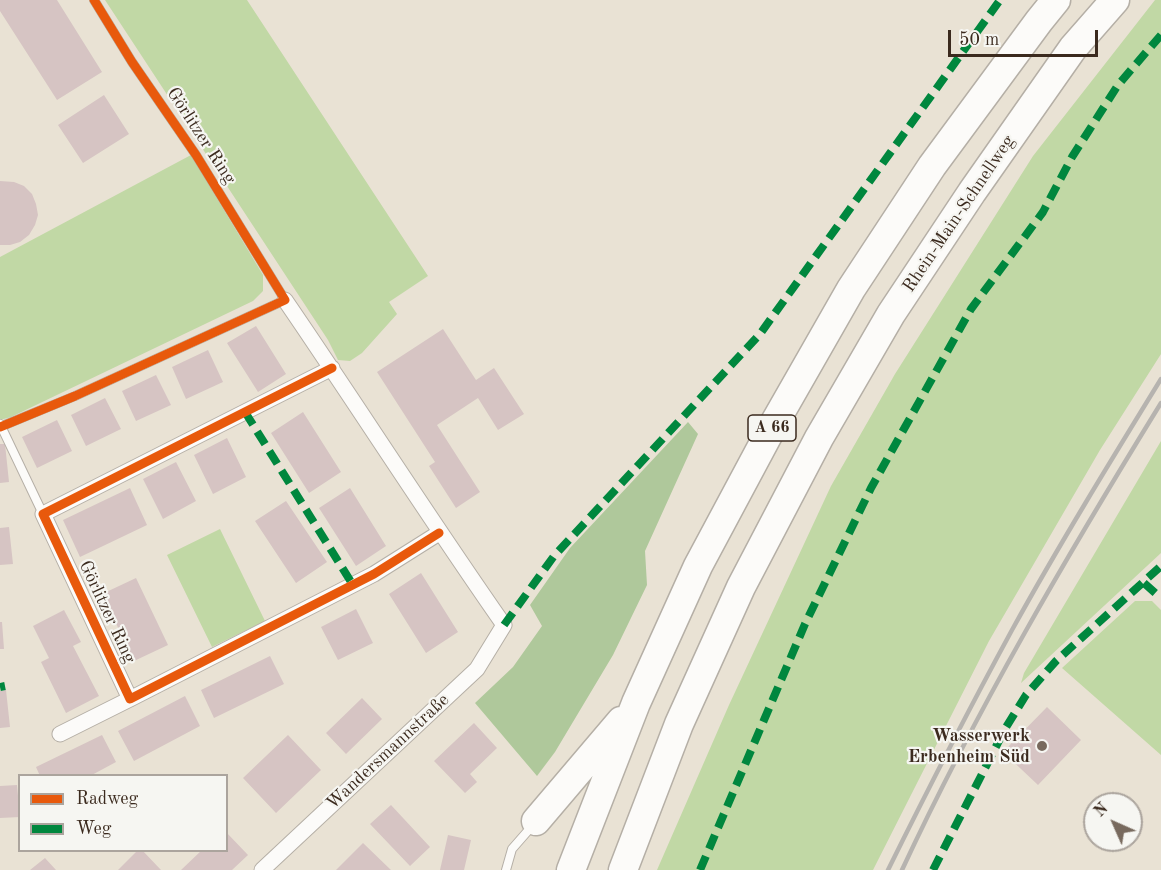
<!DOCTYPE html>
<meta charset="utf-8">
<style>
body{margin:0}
#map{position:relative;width:1161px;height:870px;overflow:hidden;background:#e9e2d4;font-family:"Old Standard TT",serif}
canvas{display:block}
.legend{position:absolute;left:18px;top:774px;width:210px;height:78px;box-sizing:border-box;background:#f6f6f2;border:2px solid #aba49d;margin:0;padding:8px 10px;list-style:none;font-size:18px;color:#3b2a1e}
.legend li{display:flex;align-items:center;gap:12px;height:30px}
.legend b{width:30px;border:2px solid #aba49d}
.north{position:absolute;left:1083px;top:792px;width:60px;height:60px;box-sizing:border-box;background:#f6f6f2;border:2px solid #aba49d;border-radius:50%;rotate:315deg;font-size:16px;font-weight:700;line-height:24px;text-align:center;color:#3b2a1e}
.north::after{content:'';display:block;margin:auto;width:21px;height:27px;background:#786a5e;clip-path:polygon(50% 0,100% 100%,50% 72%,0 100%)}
.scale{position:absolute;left:948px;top:30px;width:150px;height:27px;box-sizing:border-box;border:3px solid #3b2a1e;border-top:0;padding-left:8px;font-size:18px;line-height:21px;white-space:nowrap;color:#3b2a1e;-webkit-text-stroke:4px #f6f6f2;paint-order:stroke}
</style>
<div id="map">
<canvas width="1161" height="870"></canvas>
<ul class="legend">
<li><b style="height:8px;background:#e8590c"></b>Radweg</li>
<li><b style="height:8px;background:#00873e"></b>Weg</li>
</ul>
<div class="north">N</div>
<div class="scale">50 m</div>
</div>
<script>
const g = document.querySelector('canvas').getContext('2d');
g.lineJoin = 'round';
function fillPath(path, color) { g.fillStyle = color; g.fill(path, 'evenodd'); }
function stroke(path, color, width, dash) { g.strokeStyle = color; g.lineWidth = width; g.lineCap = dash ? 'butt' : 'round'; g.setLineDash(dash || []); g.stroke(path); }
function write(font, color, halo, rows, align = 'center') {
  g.font = font + ' "Old Standard TT",serif'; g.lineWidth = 4.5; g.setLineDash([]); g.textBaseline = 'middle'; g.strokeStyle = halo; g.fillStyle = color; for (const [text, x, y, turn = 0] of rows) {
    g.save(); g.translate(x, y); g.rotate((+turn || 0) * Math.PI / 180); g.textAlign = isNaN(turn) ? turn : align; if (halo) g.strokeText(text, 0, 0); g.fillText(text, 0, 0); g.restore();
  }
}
const green = new Path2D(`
 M105,0h142l181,276 -39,26 8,12 -35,39 -12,8 -12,-1 -10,-20z
 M1155,0h6v354l-61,96 -111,191 -116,229h-216l72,-165 102,-219 64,-112 138,-218z
 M191,155l72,120v16l-10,10 -242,116 -11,3v-163z
 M1161,441v112l-140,130 3,-10z
 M220,529l45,92 -53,26 -45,-92z
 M1135,601h17l9,9v145l-99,-87z`);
const forest = new Path2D(`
 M688,422l10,12 -53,117 2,34 -34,70 -58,97 -18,24 -62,-73 38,-36 29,-41 -12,-21 40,-57z`);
const building = new Path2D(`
 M0,0h57l45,72 -45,28 -57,-89z
 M104,95l25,39 -46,29 -25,-38z
 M0,181l14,1 10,4 8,8 4,10 2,11 -3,10 -6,10 -9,7 -10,3h-10z
 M256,326l30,48 -28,18 -31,-49z
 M443,329l33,51 18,-12 30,46 -26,16 -20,-32 -41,27 43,67 -24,16 -27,-42 6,-4 -58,-90z
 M208,350l15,32 -37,17 -14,-32z
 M156,375l15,30 -35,16 -14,-30z
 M105,398l16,31 -35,17 -15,-31z
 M303,412l38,60 -32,21 -38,-60z
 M57,420l15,31 -35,17 -15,-31z
 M227,438l19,39 -33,17 -19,-39z
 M0,444h5l4,38 -9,1z
 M176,462l20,39 -33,18 -20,-40z
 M130,488l17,37 -67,32 -17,-37z
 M350,488l36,58 -30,20 -37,-58z
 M286,501l41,61 -31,21 -41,-62z
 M9,527l4,37 -13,1v-37z
 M421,573l37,59 -32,21 -37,-59z
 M136,578l32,67 -34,16 -32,-67z
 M356,609l17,34 -35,17 -17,-33z
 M64,610l17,32 -8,4 26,50 -33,17 -25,-51 8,-4 -16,-32z
 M0,622h2l2,27h-4z
 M270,656l14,28 -70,34 -13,-28z
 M6,690l4,37 -10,1v-37z
 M185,696l15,30 -66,35 -16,-30z
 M362,698l20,21 -36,35 -20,-21z
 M1047,707l34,33 -43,45 -35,-33z
 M474,723l23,25 -27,26 7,8 -12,11 -31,-32z
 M102,735l14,27 -26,14h-50l-4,-9z
 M288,735l33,35 -45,43 -33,-35z
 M17,785l3,32 -20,1v-32z
 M391,805l39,42 -20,19 -40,-42z
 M226,832l22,23 -16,15h-51l21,-20h24z
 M448,835l23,5 -7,30h-24z
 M363,843l28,27h-55z
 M138,850h4l19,20h-43z
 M45,858l11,12h-26z`);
const service = new Path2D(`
 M0,424l43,90
 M0,427l75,-31 210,-96 -89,-145 -64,-93 -38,-62
 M506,870l6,-21 21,-24`);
const minor = new Path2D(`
 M332,368l-289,146 87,185 244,-125 65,-41
 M60,734l70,-35
 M262,870l215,-201 27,-44c-75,-107 -145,-217 -219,-325`);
const motorway = new Path2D(`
 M536,821l85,-100
 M571,870l65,-167 62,-137 77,-144 76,-133 81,-123 107,-145 17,-21
 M623,870l56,-146 62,-137 78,-149 72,-124 81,-122 101,-144 42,-48`);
const rail = new Path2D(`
 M888,870c40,-81 81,-161 124,-240 47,-85 98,-168 149,-251
 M902,870c75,-161 166,-316 259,-467`);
const quiet = new Path2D(`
 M245,412l108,173
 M1144,583l17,15
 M504,625l50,-69 206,-222 240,-334
 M0,687l5,-1
 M700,870l105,-246 66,-136 100,-179 72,-97 29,-55 46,-72 43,-50
 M933,870l72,-141 21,-34 30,-34 105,-95`);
const cycleway = new Path2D(`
 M332,368l-289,146 87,185 244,-125 65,-41
 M0,427l75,-31 210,-96 -89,-145 -64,-93 -38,-62`);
const markers = [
 [1042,746,6,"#786a5e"]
];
const shields = [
 [772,428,48]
];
const shieldNames = [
 ["A 66",772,428]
];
const streetNames = [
 ["Görlitzer Ring",201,136,57],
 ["Rhein-Main-Schnellweg",959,214,-56],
 ["Görlitzer Ring",107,612,65],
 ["Wandersmannstraße",388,752,-43]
];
const poiNames = [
 ["Wasserwerk",1030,736],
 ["Erbenheim Süd",1030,757]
];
fillPath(green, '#c1d8a5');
fillPath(forest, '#afc89b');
fillPath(building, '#d6c4c3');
stroke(service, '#b5afa6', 10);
stroke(minor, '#b5afa6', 17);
stroke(motorway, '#b5afa6', 31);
stroke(service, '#fcfbf9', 8);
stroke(minor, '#fcfbf9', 15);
stroke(motorway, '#fcfbf9', 28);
stroke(rail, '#b6b3af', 4.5);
stroke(quiet, '#00873e', 8, [15, 8]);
stroke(cycleway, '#e8590c', 9);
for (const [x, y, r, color] of markers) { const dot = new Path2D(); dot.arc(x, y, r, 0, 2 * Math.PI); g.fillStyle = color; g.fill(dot); stroke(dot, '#f6f6f2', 2); }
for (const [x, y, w] of shields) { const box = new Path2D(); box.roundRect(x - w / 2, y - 13, w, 26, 4.5); g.fillStyle = '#f6f6f2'; g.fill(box); stroke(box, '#3b2a1e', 1.5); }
write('bold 16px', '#3b2a1e', null, shieldNames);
write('18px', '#3b2a1e', '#f6f6f2', streetNames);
write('bold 18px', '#3b2a1e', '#f6f6f2', poiNames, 'right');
</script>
